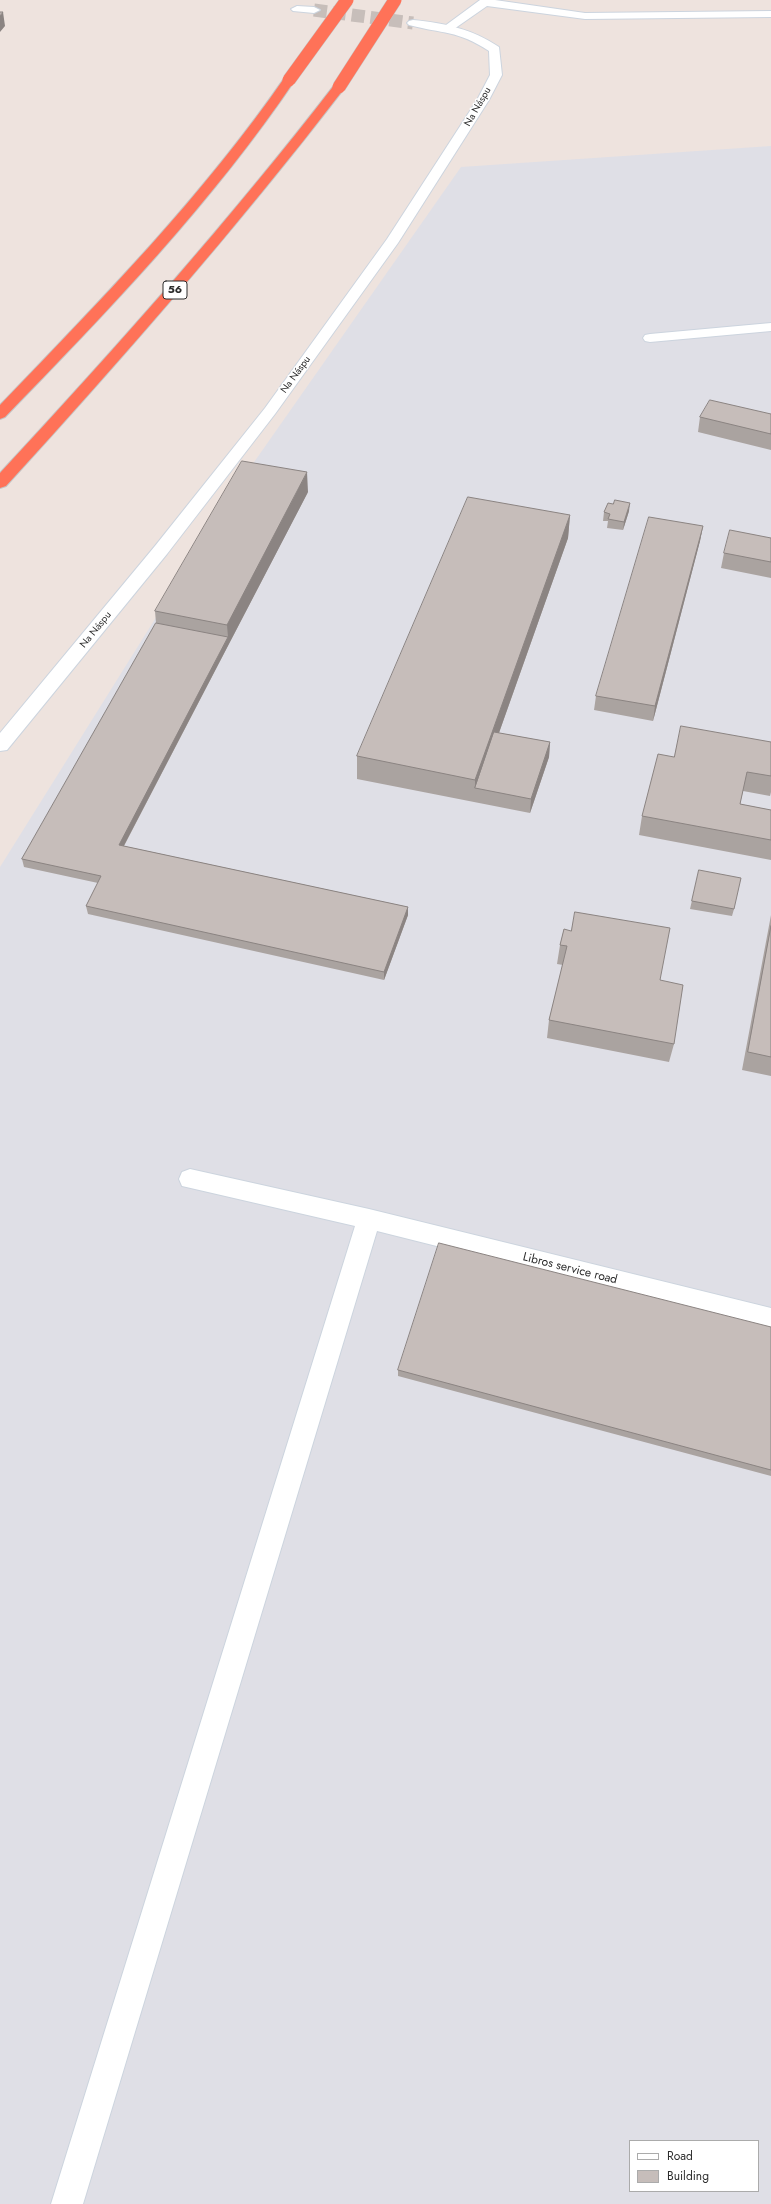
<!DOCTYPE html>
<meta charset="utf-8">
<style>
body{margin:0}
#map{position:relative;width:771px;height:2204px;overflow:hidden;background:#eee3de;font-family:Jost,sans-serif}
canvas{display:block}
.legend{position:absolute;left:629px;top:2140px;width:130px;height:52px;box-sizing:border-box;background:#fff;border:1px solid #ababab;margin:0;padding:5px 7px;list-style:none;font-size:12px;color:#2c2c2c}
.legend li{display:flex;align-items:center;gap:8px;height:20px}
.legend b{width:20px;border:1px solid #ababab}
</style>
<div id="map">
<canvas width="771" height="2204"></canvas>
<ul class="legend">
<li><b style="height:5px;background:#fff"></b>Road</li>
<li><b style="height:11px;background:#c6bdba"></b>Building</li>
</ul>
</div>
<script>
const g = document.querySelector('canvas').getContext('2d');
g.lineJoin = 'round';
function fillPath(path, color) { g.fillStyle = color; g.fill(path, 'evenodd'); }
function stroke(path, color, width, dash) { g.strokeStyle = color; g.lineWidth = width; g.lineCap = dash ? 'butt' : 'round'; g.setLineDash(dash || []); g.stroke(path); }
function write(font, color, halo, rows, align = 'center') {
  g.font = font + ' Jost,sans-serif'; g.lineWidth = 3; g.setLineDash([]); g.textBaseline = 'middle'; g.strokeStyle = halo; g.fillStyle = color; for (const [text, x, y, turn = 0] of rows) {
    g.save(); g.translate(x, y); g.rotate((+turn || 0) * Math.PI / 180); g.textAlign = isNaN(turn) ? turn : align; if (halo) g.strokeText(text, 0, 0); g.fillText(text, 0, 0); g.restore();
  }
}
const industrial = new Path2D(`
 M771,146v2058h-771v-1337l245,-392 216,-308zM630,2141h128v50h-128z`);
const streetTunnel = new Path2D(`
 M314,10l99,13`);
const lane = new Path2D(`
 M480,0h15l90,13 186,-2v6l-186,2 -98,-13 -33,23h-8l-2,-2 2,-2z
 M771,323v8l-121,11 -5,-1 -2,-3 2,-3 5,-1z
 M190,1169l179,40 402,99v22l-394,-99 -294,973h-32l304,-978 -173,-40 -3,-7 3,-7z`);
const street = new Path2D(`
 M297,6l17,1 6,3 -6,3 -21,-2 -2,-2z
 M413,20c32,3 59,9 86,27l3,28 -13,25 -91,143 -123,171 -108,140 -160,196 -7,1v-18l155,-187 110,-138 122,-169 90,-139 13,-25 -1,-24c-32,-21 -46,-17 -80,-26l-2,-2 2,-2z`);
const highway = new Path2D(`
 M289,76l6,4c-83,123 -187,231 -290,337l-5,2v-14c100,-104 203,-209 285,-328z
 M339,83l4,1 2,3 -2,3c-106,138 -220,268 -337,396l-6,2v-15c116,-125 230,-253 335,-389z`);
const highwayBridge = new Path2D(`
 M289,80l58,-80
 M339,87l56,-87`);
const wall = new Path2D(`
 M771,414v36l-73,-18 2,-15z
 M308,492l-184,354 284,61v8l-24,65 -296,-66 -2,-8 12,-23 -74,-16 -2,-8 134,-236 -1,-12z
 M629,511l-6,19 -16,-2 1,-7h-5l1,-9z
 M570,515l-2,23 -69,195 51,9 -1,15 -19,56 -173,-34v-23z
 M703,526l-3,15 -47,180 -59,-11 2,-14z
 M771,538v40l-50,-10 3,-15z
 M771,742v50l-1,4 -27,-5 -3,13 31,6v50l-132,-25 3,-19 32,-59z
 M699,870l35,39 -2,7 -42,-7z
 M771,915v161l-29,-6z
 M564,929l96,51 14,64 -5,18 -122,-24 2,-18 14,-55 -6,-1 3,-19z
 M771,1327v149l-373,-100v-6z`);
const shadedWall = new Path2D(`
 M3,12l2,14 -5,6v-16z
 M307,472l1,20 -188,361 -1,-8 109,-208 -1,-12z
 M630,503l-1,8 -6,19 1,-8z
 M570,515l-2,23 -89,251 -4,-1v-8z
 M703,526l-3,15 -47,180 2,-15z
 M550,742l-1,15 -19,56 1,-14z
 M408,907v8l-24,65v-8z`);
const building = new Path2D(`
 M0,12h3l-3,4z
 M710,400l61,14v20l-71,-17z
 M242,461l65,11 -80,153 -72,-14z
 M468,497l102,18 -95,265 -118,-24z
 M615,500l15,3 -6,19 -16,-3 2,-5 -6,-2 4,-9 5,1z
 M649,517l54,9 -48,180 -59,-10z
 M730,530l41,8v24l-47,-9z
 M156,623l72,14 -109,208 289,62 -24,65 -298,-66 15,-30 -79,-17z
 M681,726l90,16v34l-24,-4 -7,32 31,6v30l-129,-24 16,-62 16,3z
 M494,732l56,10 -19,57 -56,-11z
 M699,870l42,8 -7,31 -42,-8z
 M575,912l95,16 -10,52 23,5 -9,59 -125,-24 18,-74 -7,-1 4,-16 7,2z
 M771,926v131l-23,-5z
 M439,1243l332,84v143l-373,-100z`);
const farStreetnames = [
 ["Na Náspu",478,107,-60],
 ["Na Náspu",296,375,-54],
 ["Na Náspu",96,630,-51]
];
const shields = [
 [175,290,24]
];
const shieldNames = [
 ["56",175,290]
];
const streetNames = [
 ["Libros service road",570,1269,14]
];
fillPath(industrial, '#dfdfe6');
stroke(streetTunnel, '#c7beba', 13, [13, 6]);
stroke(lane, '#ccd4de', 2);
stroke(street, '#ccd4de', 2);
stroke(highway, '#c4c4c4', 2);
fillPath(lane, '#fff');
fillPath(street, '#fff');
fillPath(highway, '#ff7258');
stroke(highwayBridge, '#c4c4c4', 14, []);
stroke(highwayBridge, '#ff7258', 13);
fillPath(wall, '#aaa3a0');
fillPath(shadedWall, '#8b8482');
fillPath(building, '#c6bdba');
stroke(building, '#8b8482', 1);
write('10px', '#2c2c2c', '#fff', farStreetnames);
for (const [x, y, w] of shields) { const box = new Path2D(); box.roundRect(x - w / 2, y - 9, w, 18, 3); g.fillStyle = '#fff'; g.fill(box); stroke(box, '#2c2c2c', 1); }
write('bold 11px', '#2c2c2c', null, shieldNames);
write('12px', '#2c2c2c', '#fff', streetNames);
</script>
